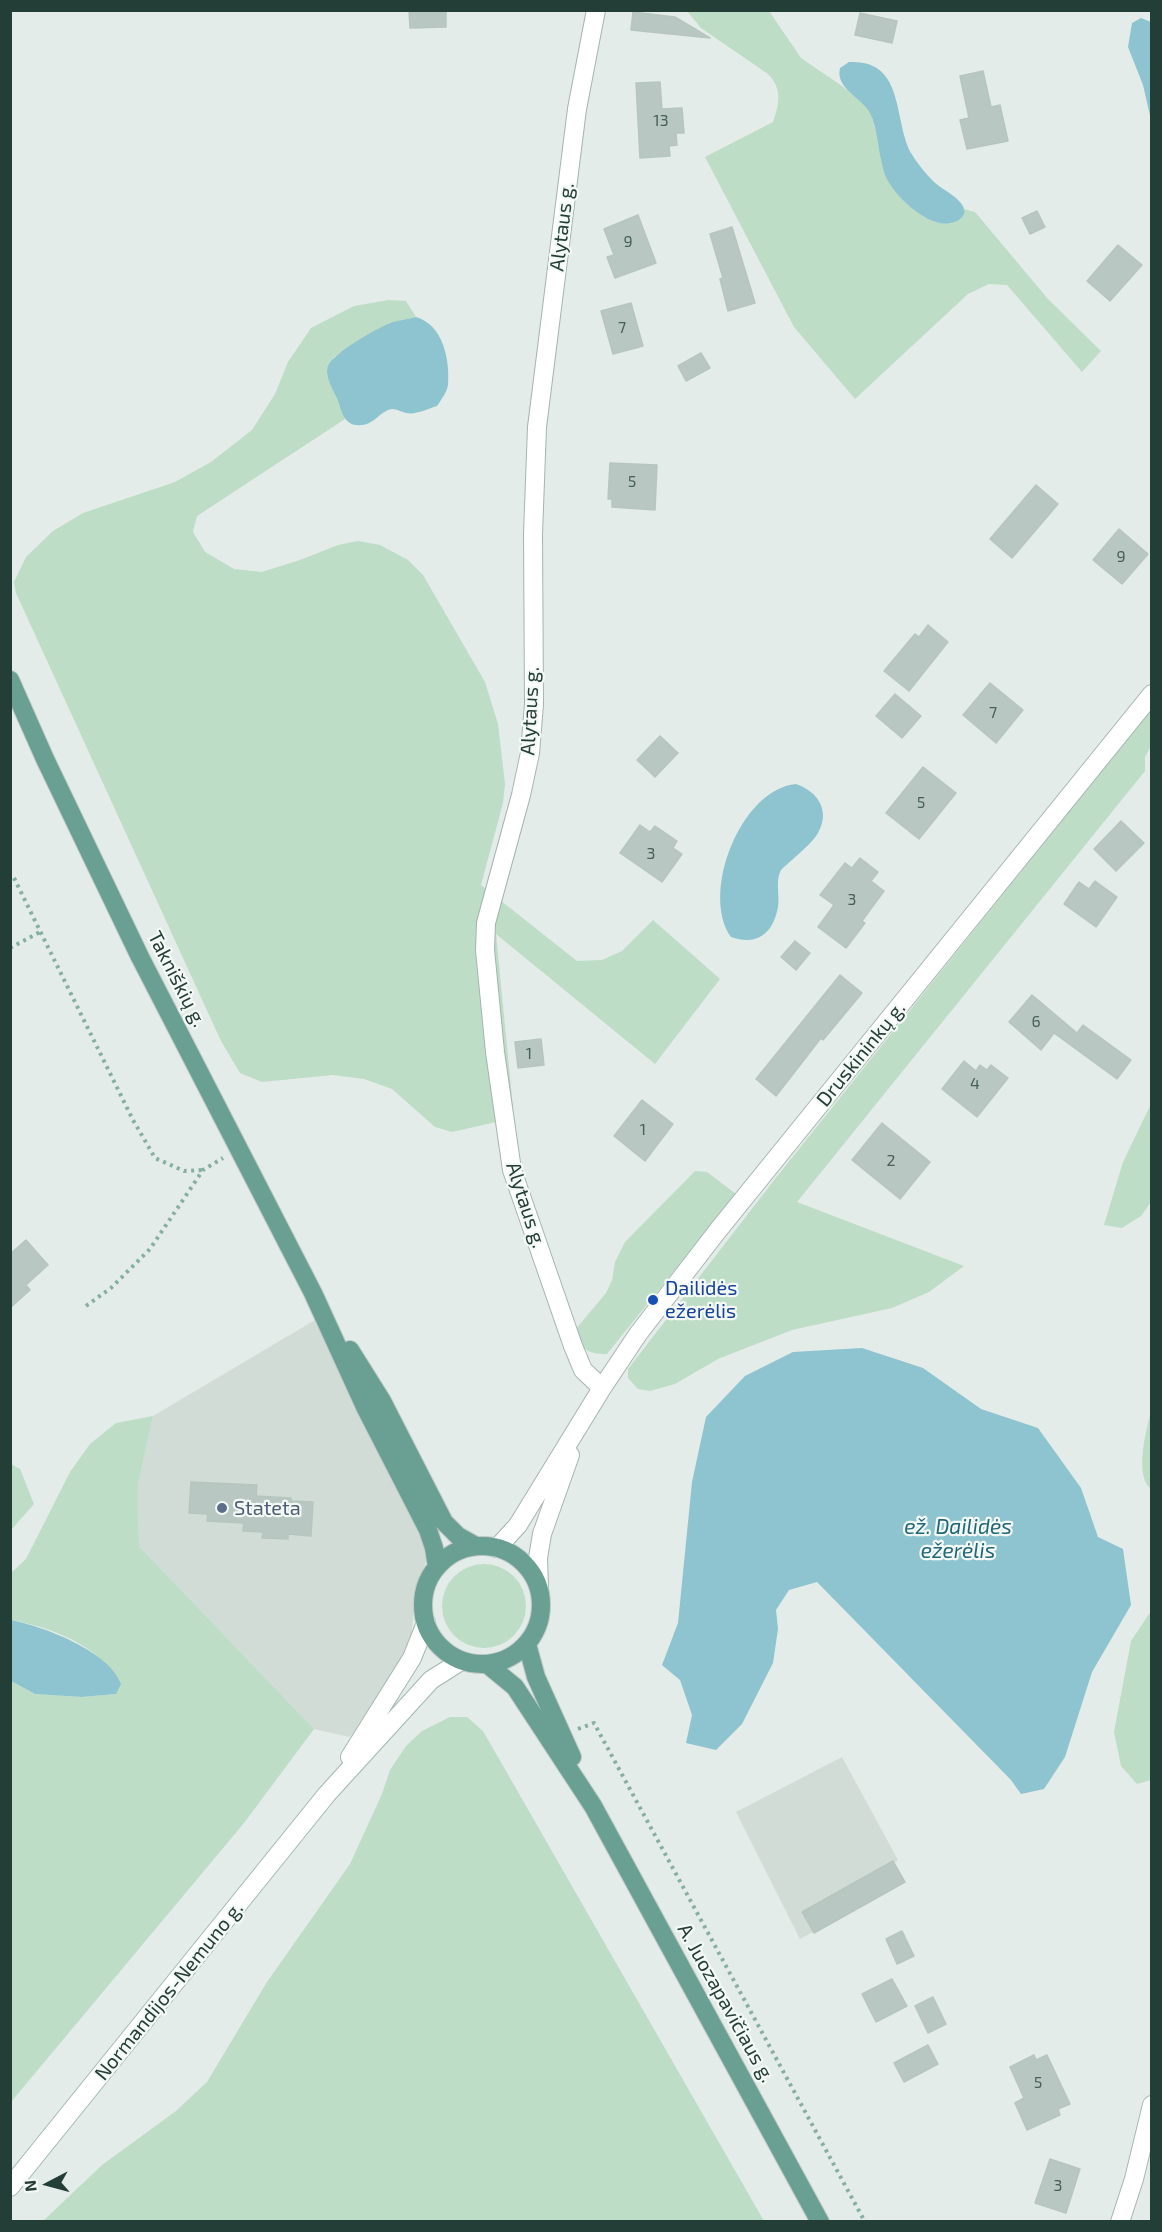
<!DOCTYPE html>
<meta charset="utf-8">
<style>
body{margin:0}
#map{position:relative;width:1162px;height:2232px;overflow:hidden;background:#e3ece8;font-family:"Exo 2",sans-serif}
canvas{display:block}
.frame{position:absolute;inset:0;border:12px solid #233d37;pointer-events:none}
.north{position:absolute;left:18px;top:2154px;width:60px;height:60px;-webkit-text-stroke:4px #f4f9f6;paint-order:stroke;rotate:264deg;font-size:16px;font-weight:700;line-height:24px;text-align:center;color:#233d37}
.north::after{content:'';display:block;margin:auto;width:21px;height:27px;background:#233d37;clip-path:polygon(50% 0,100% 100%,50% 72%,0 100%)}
</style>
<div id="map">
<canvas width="1162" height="2232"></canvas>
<div class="frame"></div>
<div class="north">N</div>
</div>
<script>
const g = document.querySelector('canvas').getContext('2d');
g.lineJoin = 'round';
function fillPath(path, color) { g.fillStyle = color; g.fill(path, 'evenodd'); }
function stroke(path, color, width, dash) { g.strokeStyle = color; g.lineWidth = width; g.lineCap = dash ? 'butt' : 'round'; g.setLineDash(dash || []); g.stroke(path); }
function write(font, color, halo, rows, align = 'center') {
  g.font = font + ' "Exo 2",sans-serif'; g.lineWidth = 4.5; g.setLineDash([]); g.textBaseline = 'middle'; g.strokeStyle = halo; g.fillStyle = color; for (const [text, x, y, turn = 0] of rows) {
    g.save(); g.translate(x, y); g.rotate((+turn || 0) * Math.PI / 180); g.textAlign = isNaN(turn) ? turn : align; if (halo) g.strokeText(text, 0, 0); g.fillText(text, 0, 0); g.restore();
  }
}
const built = new Path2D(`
 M315,1320l107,208 3,17 1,16 -11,38 -4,41 -4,12 -57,85 -36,-8 -175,-183 -1,-61 15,-69z
 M842,1757l56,103 -4,3 11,19 -105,57 -64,-127z`);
const green = new Path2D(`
 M687,11h82l32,47 41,28 22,18 7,10 5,18 88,83v-6l11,3 73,87 53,52 -19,21 -75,-87 -18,-1 -21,10 -113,105 -61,-72 -89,-170 68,-35c6,-18 10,-33 -5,-48l-67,-46z
 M389,300l17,1 10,16 -24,6 -31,16 -27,18 -7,18 18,44 -148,97 -4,16 12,20 29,17 28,3 38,-12 38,-15 20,-4 22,4 28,15 15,15 62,107 13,42 7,60 -2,19 -22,82 96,76 25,-1 20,-9 31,-31 67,59 -65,85 -159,-130 18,184 -62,14 -17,-5 -43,-38 -28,-10 -31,-4 -71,7 -22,-9 -19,-32 -205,-448 -2,-11 12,-25 27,-26 30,-18 92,-31 36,-20 41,-32 23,-36 13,-32 23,-34 43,-22z
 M1151,709v37l-6,11v14l-348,431 167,64 -35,26 -37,16 -100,22 -74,29 -43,25 -25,7 -12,-2 -10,-11v-9l147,-190z
 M1151,1104v98l-10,14 -19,12 -18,-3 19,-63z
 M695,1171l12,1 29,22 -129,160c-20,0 -26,-5 -32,-24l31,-37 6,-13 3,-18 10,-20z
 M1151,1412v77c-17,-13 -5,-59 0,-77z
 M153,1416l-15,69 1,61 175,183 -70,94 -233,279v-421l24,13 47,3 34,-3c-6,-11 -11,-30 -19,-38 -23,-20 -58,-31 -86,-36v-47l15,-14 44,-87 20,-28 26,-21z
 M11,1464l9,5 14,35 -23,26z
 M442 1606a42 42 0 1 1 84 0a42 42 0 1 1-84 0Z
 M1151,1611v169l-14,4 -16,-18 -7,-34 17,-91z
 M450,1717h17l16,14 281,490h-721l59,-56 74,-54 31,-29 60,-100 83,-118 32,-70 8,-24 16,-24 16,-15z`);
const water = new Path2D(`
 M1141,18l10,4v98l-8,-35 -15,-38 4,-24z
 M849,62c56,-3 44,57 62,91 6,10 15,21 23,29 7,7 34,19 30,32 -2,4 -6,7 -10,8 -23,9 -59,-25 -68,-45 -3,-6 -4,-15 -6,-22 -2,-13 -4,-28 -9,-40 -8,-18 -36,-25 -31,-47z
 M416,317c27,8 34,42 32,68 -1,7 -7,15 -11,21 -10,3 -21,9 -31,7 -6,-1 -11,-6 -18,-3 -11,5 -16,17 -32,15 -12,-1 -15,-15 -18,-24 -4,-10 -14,-25 -10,-35 6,-14 51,-39 65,-44 8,-2 16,-3 23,-5z
 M796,784c21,7 35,26 22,49 -7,12 -27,27 -37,37 -6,11 -1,25 -3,37 -5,27 -21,39 -47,30 -31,-44 10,-148 65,-153z
 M862,1348l61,20 58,41 57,19 43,60 17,49 25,12 8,56 -39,67 -27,85 -21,32 -23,5 -10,-14 -194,-198 -28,8 -13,20 2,19 -5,34 -31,61 -26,26 -30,-7 6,-28 -12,-35 -18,-15 16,-42 14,-141 14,-65 39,-41 48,-24z
 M10,1620c33,6 99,31 111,64l-5,10 -34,3 -47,-3 -24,-13z`);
const building = new Path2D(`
 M409,10h37v17l-36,1z
 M633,12l42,5 35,21 -79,-8z
 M860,13l37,8 -5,22 -37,-8z
 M983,71l8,36 9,-2 8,36 -41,8 -7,-29 9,-2 -9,-42z
 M660,82l2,27 20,-1 2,25h-8l1,12 -8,1 1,10 -30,2 -4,-75z
 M1037,211l8,16 -15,7 -8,-16z
 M638,215l18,48 -41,15 -8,-21 7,-2 -10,-26z
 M732,227l23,76 -27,8 -8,-32 3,-1 -13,-44z
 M1118,245l24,20 -32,36 -23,-20z
 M631,303l12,43 -30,8 -12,-43z
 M701,353l9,15 -24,13 -8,-15z
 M610,463l47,2 -2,45 -43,-3v-8h-4z
 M1036,485l22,19 -46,54 -22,-19z
 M1119,529l29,25 -26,30 -29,-24z
 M928,625l20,17 -39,49 -25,-20 31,-37 4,3z
 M990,683l33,27 -27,33 -33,-28z
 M895,694l26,22 -19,22 -26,-22z
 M660,736l18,17 -23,24 -18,-17z
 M923,767l33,26 -37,46 -33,-26z
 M1121,821l23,22 -28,28 -22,-22z
 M640,825l10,7 5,-6 22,15 -4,7 9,6 -20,28 -42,-29z
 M860,858l18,14 -7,9 13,10 -22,30 3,2 -19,25 -28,-21 16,-22 -14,-10 25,-32 7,5z
 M1095,881l22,16 -21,30 -32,-23 15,-22 10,7z
 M795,941l15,12 -14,17 -15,-13z
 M840,975l22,18 -39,47 -2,-2 -45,58 -20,-17z
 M1032,995l45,38 6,-8 48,35 -14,19 -63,-46 -13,17 -32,-28z
 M541,1039l3,26 -26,3 -3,-26z
 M964,1061l12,10 4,-6 7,5 4,-5 17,13 -31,39 -35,-28z
 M642,1100l31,24 -28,37 -31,-25z
 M882,1123l48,39 -30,37 -48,-39z
 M26,1240l22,25 -22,20 4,5 -20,18v-54z
 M191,1482l66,3 -1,11 35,2v3l22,1 -2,34 -23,-2v5l-26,-1 1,-6 -20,-1 1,-8 -37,-2 1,-7 -19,-1z
 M893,1861l12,21 -91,51 -12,-21z
 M902,1931l12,25 -17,8 -11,-25z
 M892,1979l15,27 -31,16 -14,-28z
 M933,1997l13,27 -18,9 -13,-27z
 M928,2045l10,19 -34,18 -10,-19z
 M1034,2055l2,5 11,-5 23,49 -12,5 2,6 -33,15 -12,-27 9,-5 -14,-31z
 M1050,2159l30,10 -14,44 -31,-10z`);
const path = new Path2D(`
 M14,878l119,242 22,38 29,13 19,-1
 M10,948l30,-16
 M86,1306l25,-18 39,-39 53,-79 20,-12
 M578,1729l16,-6 271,499`);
const street = new Path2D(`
 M596,10l-19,99 -40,318 -4,107 1,170 -4,49 -9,42 -35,128 -1,27 10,102 17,118 61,176 10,24 19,18
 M497,1548l21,-23 84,-137 36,-54 81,-105 433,-535
 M539,1588l-1,-30 4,-24 28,-79
 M1120,2222l14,-43 18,-74`);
const secondary = new Path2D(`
 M350,1757l62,-99 14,-35
 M10,2187l317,-393 104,-114 30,-19`);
const primary = new Path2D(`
 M10,680l35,79 95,198 173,336 53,116 62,121 6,18 3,19
 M350,1350l32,51 62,121 14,14 18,10
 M423 1605a59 59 0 1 1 118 0a59 59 0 1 1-118 0Z
 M527,1644l9,33 36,80
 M487,1664l28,23 78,119 227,416`);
const markers = [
 [653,1300,6,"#1a4fb4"],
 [222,1508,6,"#5c6f8a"]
];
const numberNames = [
 ["13",661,121],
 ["9",628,242],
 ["7",622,328],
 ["5",632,482],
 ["9",1121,557],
 ["7",993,713],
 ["5",921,803],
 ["3",651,854],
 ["3",852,900],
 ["6",1036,1022],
 ["1",529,1054],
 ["4",975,1084],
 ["1",643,1130],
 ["2",891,1161],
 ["5",1038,2083],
 ["3",1058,2186]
];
const streetNames = [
 ["Alytaus g.",562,227,-83],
 ["Alytaus g.",530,711,-87],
 ["Takniškių g.",177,979,63],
 ["Druskininkų g.",861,1054,-51],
 ["Alytaus g.",526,1205,72],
 ["Normandijos-Nemuno g.",169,1991,-51],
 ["A. Juozapavičiaus g.",726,2003,61]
];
const transitNames = [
 ["Dailidės",665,1288],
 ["ežerėlis",665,1311]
];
const serviceNames = [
 ["Stateta",234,1508]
];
const waterNames = [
 ["ež. Dailidės",958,1527],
 ["ežerėlis",958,1551]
];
fillPath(built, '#d1dcd7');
fillPath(green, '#bdddc6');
fillPath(water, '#8dc4cf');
fillPath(building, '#b8c7c1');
stroke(building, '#b6c6bf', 1.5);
stroke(street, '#a6b4af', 20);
stroke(secondary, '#a2b8b0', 20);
stroke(primary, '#c1c9c7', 20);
stroke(path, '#85afa2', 4, [3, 4.5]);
stroke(street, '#fff', 18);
stroke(secondary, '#fff', 18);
stroke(primary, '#69a093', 18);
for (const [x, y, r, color] of markers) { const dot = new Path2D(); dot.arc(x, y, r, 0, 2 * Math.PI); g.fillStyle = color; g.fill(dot); stroke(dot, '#f4f9f6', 2); }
write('16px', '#48605a', null, numberNames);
write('20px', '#233d37', '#f4f9f6', streetNames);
write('20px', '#164399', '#f4f9f6', transitNames, 'left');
write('20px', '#4e5e75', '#f4f9f6', serviceNames, 'left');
write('italic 21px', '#1f6777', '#f4f9f6', waterNames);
</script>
